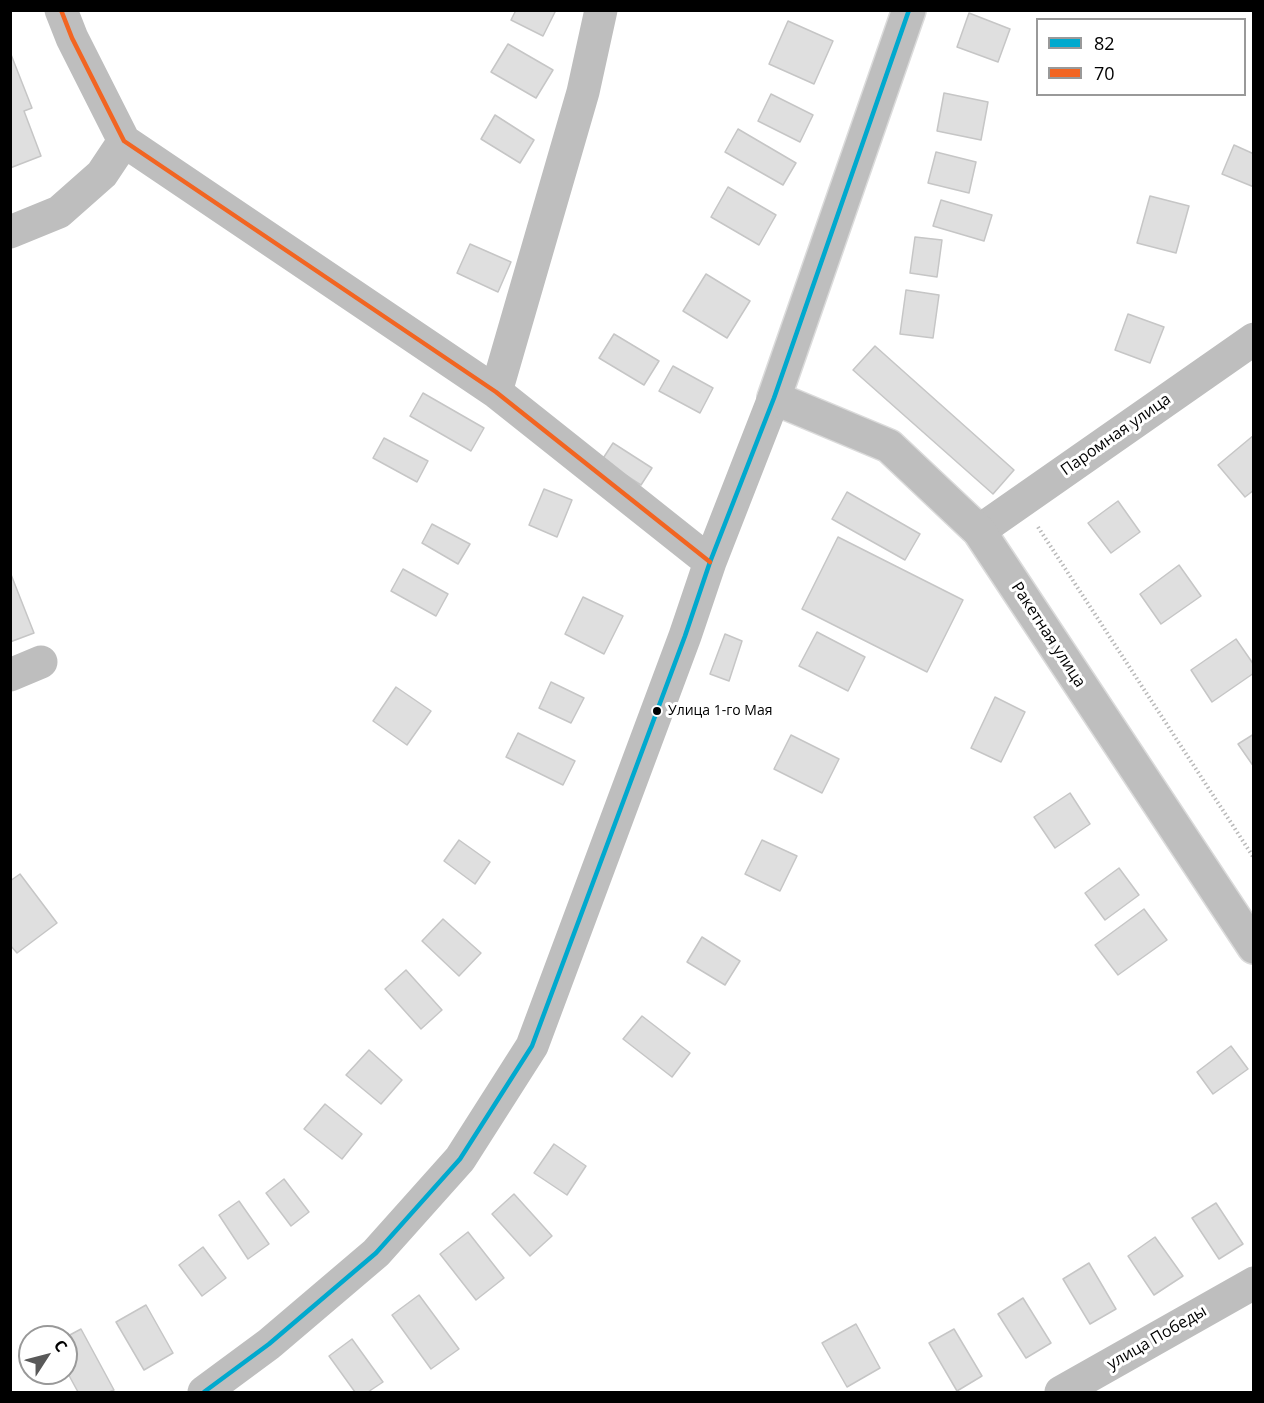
<!DOCTYPE html>
<meta charset="utf-8">
<style>
body{margin:0}
#map{position:relative;width:1264px;height:1403px;overflow:hidden;background:#fff;font-family:"Open Sans",sans-serif}
canvas{display:block}
.frame{position:absolute;inset:0;border:12px solid #000;pointer-events:none}
.legend{position:absolute;left:1036px;top:18px;width:210px;height:78px;box-sizing:border-box;background:#fff;border:2px solid #999;margin:0;padding:8px 10px;list-style:none;font-size:18px;color:#000}
.legend li{display:flex;align-items:center;gap:12px;height:30px}
.legend b{width:30px;border:2px solid #999}
.north{position:absolute;left:18px;top:1325px;width:60px;height:60px;box-sizing:border-box;background:#fff;border:2px solid #999;border-radius:50%;rotate:54deg;font-size:16px;font-weight:700;line-height:24px;text-align:center;color:#000}
.north::after{content:'';display:block;margin:auto;width:21px;height:27px;background:#595959;clip-path:polygon(50% 0,100% 100%,50% 72%,0 100%)}
</style>
<div id="map">
<canvas width="1264" height="1403"></canvas>
<div class="frame"></div>
<ul class="legend">
<li><b style="height:8px;background:#00a9ce"></b>82</li>
<li><b style="height:8px;background:#f26522"></b>70</li>
</ul>
<div class="north">С</div>
</div>
<script>
const g = document.querySelector('canvas').getContext('2d');
g.lineJoin = 'round';
function fillPath(path, color) { g.fillStyle = color; g.fill(path, 'evenodd'); }
function stroke(path, color, width, dash) { g.strokeStyle = color; g.lineWidth = width; g.lineCap = dash ? 'butt' : 'round'; g.setLineDash(dash || []); g.stroke(path); }
function write(font, color, halo, rows, align = 'center') {
  g.font = font + ' "Open Sans",sans-serif'; g.lineWidth = 6; g.setLineDash([]); g.textBaseline = 'middle'; g.strokeStyle = halo; g.fillStyle = color; for (const [text, x, y, turn = 0] of rows) {
    g.save(); g.translate(x, y); g.rotate((+turn || 0) * Math.PI / 180); g.textAlign = isNaN(turn) ? turn : align; if (halo) g.strokeText(text, 0, 0); g.fillText(text, 0, 0); g.restore();
  }
}
const building = new Path2D(`
 M516,10h40l-13,26 -32,-16z
 M969,13l41,16 -12,33 -41,-15z
 M788,21l45,20 -19,43 -45,-20z
 M508,44l45,26 -17,28 -45,-26z
 M10,52l22,56 -8,3 17,45 -31,12z
 M944,93l44,9 -7,38 -44,-9z
 M771,94l42,21 -13,27 -42,-21z
 M495,115l39,25 -14,23 -39,-24z
 M738,129l58,34 -13,22 -58,-33z
 M1234,145l20,9v33l-32,-13z
 M936,152l40,10 -7,31 -41,-10z
 M728,187l48,28 -17,30 -48,-28z
 M1150,196l39,10 -13,47 -39,-10z
 M941,200l51,15 -8,26 -51,-15z
 M915,237l27,3 -5,37 -27,-4z
 M470,244l41,18 -13,30 -41,-19z
 M706,274l44,27 -23,37 -44,-27z
 M906,290l33,5 -6,43 -33,-4z
 M1128,314l36,13 -14,36 -35,-13z
 M614,334l45,27 -15,24 -45,-27z
 M875,346l139,124 -21,24 -140,-124z
 M673,366l40,22 -13,25 -41,-22z
 M423,393l61,35 -13,23 -61,-35z
 M1254,435v55l-9,7 -27,-32z
 M384,438l44,23 -11,21 -44,-24z
 M613,443l39,25 -11,17 -39,-25z
 M544,489l28,11 -15,37 -28,-12z
 M847,492l73,42 -15,26 -73,-41z
 M1118,501l22,31 -29,21 -23,-30z
 M432,524l38,20 -12,20 -36,-21z
 M838,537l125,63 -36,72 -125,-63z
 M1179,565l22,31 -40,28 -21,-30z
 M403,569l45,25 -12,22 -45,-25z
 M10,572l24,61 -24,9z
 M583,597l40,19 -19,38 -39,-20z
 M817,632l48,25 -17,34 -49,-25z
 M725,634l17,7 -13,40 -19,-7z
 M1236,639l18,26v8l-42,29 -21,-32z
 M551,682l33,16 -13,25 -32,-15z
 M396,687l35,24 -24,34 -34,-24z
 M995,697l30,15 -24,50 -30,-14z
 M518,733l57,28 -12,24 -57,-28z
 M1254,734v33l-16,-23z
 M791,735l48,24 -17,34 -48,-24z
 M1070,793l20,31 -35,24 -21,-31z
 M459,840l31,22 -15,22 -31,-23z
 M762,840l35,16 -17,35 -35,-17z
 M1119,868l20,27 -34,25 -20,-27z
 M20,874l37,49 -40,30 -7,-8v-64z
 M1144,909l23,31 -49,35 -23,-30z
 M443,919l38,34 -22,23 -37,-35z
 M702,937l38,24 -15,24 -38,-23z
 M406,970l36,40 -21,19 -36,-40z
 M642,1016l48,37 -18,24 -49,-38z
 M1231,1046l17,23 -35,25 -16,-22z
 M369,1050l33,30 -21,24 -35,-29z
 M325,1104l37,30 -20,25 -38,-30z
 M554,1144l32,22 -19,29 -33,-22z
 M284,1179l25,33 -18,14 -25,-33z
 M514,1194l38,42 -22,20 -38,-42z
 M239,1201l30,43 -21,15 -29,-44z
 M1216,1203l27,41 -24,15 -27,-41z
 M468,1232l36,46 -28,22 -36,-46z
 M1155,1237l28,39 -29,19 -26,-39z
 M203,1247l23,31 -24,18 -23,-31z
 M1089,1263l27,46 -26,15 -27,-45z
 M419,1295l40,54 -28,20 -39,-54z
 M1023,1298l28,45 -25,15 -28,-44z
 M146,1305l27,48 -29,17 -28,-48z
 M856,1324l24,44 -33,19 -25,-44z
 M81,1329l33,61 -5,2h-31l-12,-22v-33z
 M954,1329l28,47 -25,15 -28,-48z
 M352,1339l31,43 -15,10h-13l-26,-36z`);
const path = new Path2D(`
 M1038,527l216,331`);
const minor = new Path2D(`
 M61,10l11,28 52,103 372,251 214,170
 M10,232l49,-20 43,-38 22,-33
 M496,392l87,-300 18,-82
 M979,531l275,-192
 M10,675l31,-13
 M204,1392l65,-48 107,-91 84,-94 72,-113 153,-410 25,-74 64,-164
 M1061,1392l193,-109`);
const major = new Path2D(`
 M909,10l-135,388 115,48 90,85 275,416`);
const bus1 = new Path2D(`
 M204,1392l65,-48 107,-91 84,-94 72,-113 153,-410 25,-74 64,-164 135,-388`);
const bus2 = new Path2D(`
 M61,10l11,28 52,103 372,251 214,170`);
const markers = [
 [657,711,5,"#000"]
];
const busNames = [
 ["Улица 1-го Мая",668,711]
];
const streetNames = [
 ["Паромная улица",1116,435,-35],
 ["Ракетная улица",1048,635,57],
 ["улица Победы",1157,1338,-30]
];
fillPath(building, '#dfdfdf');
stroke(building, '#c6c6c6', 1.5);
stroke(major, '#dbdbdb', 36);
stroke(path, '#b9b9b9', 4, [1.5, 3]);
stroke(minor, '#bebebe', 33);
stroke(major, '#bebebe', 33);
stroke(bus1, '#00a9ce', 4.5);
stroke(bus2, '#f26522', 4.5);
for (const [x, y, r, color] of markers) { const dot = new Path2D(); dot.arc(x, y, r, 0, 2 * Math.PI); g.fillStyle = color; g.fill(dot); stroke(dot, '#fff', 2); }
write('14px', '#000', '#fff', busNames, 'left');
write('16px', '#000', '#fff', streetNames);
</script>
